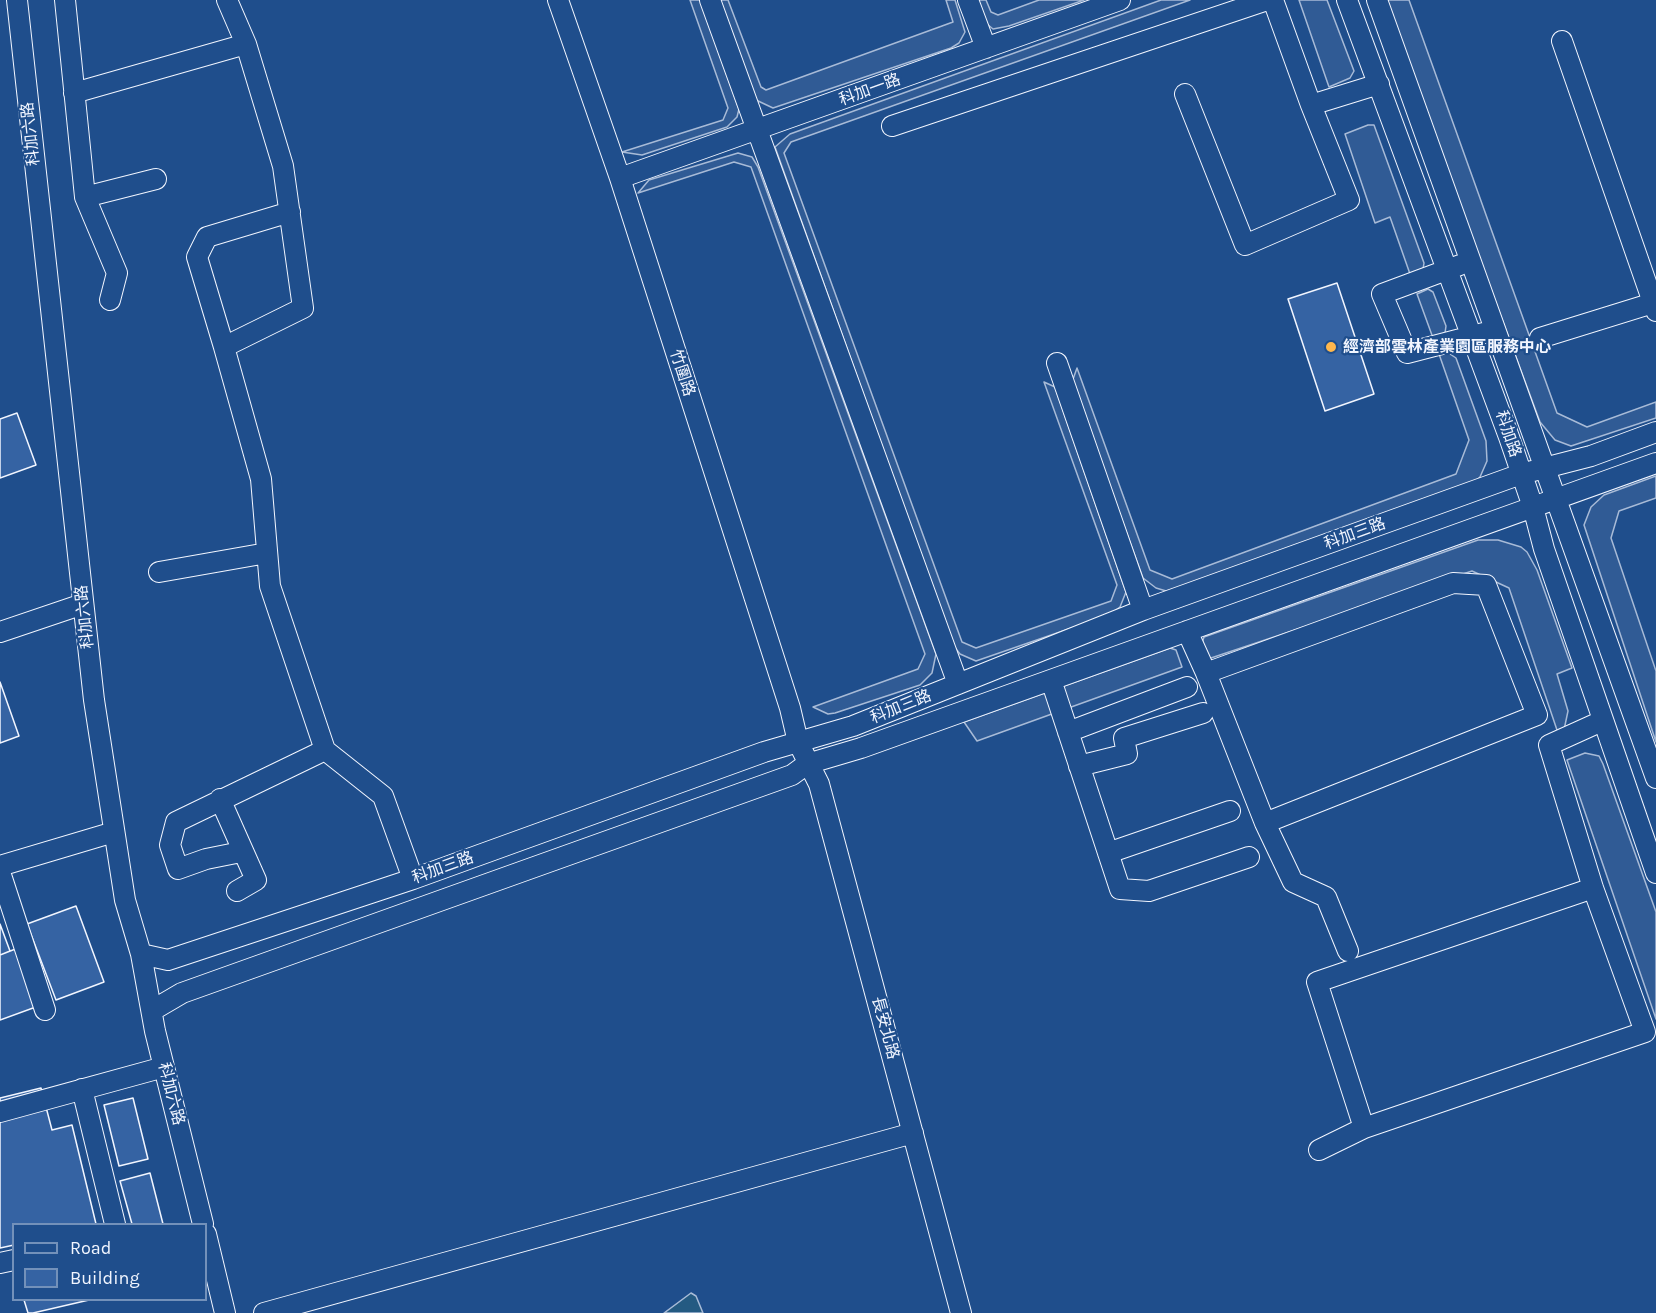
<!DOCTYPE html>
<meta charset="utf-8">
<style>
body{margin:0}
#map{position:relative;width:1656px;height:1313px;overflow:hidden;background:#1f4e8c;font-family:Karla,sans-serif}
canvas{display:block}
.legend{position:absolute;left:12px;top:1223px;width:195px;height:78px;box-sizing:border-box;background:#1f4e8c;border:2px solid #7391ba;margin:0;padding:8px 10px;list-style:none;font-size:18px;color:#f2f6ff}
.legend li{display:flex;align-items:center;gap:12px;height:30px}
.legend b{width:30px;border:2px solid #7391ba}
</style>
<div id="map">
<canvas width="1656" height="1313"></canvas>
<ul class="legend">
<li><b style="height:8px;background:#1f4e8c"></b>Road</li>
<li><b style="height:16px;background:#3563a3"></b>Building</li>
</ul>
</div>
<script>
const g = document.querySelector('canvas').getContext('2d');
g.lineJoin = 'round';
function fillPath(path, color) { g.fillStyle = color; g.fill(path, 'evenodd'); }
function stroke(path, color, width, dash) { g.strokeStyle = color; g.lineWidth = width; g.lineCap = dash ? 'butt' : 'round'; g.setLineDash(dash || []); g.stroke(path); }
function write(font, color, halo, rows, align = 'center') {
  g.font = font + ' Karla,"Noto Sans TC",sans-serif'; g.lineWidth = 4.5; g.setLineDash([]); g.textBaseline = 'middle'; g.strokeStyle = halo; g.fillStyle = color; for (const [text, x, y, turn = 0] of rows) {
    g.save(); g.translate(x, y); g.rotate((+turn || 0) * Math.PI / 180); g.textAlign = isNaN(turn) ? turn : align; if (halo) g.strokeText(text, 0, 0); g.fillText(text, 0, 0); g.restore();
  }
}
const green = new Path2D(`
 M691,1293l5,3 7,17h-39z`);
const parking = new Path2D(`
 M690,0h10l39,109 -2,8 -10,10 -85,28 -20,-3 101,-32 5,-12z
 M718,0h10l33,87 5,3 187,-68 -7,-22h9l10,32 -6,11 -8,5 -178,60 -17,-8z
 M976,0h10l5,12 7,3 41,-15h45l-75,26 -16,3 -6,-5z
 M1161,0h29l-399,142 -7,11 178,489 14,6 135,-47 6,-16 -73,-203 11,5 71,205 -6,15 -11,8 -133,46 -16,-7 -7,-9 -178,-498 15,-13z
 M1299,0h28l27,71 -4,7 -21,9z
 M1384,0h25l148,413 30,14 69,-25v16l-85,28 -16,-6 -15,-18z
 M1368,125h6l50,138 -1,6 -13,5 -20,-57 -15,6 -30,-89z
 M738,153l14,4 6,10 178,487 -4,19 -12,12 -85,28 -7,1 -15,-7 105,-38 7,-15 -174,-487 -17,-5 -96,31 11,-13z
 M1428,289l5,3 13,34 -1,7 -12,5 -16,-44z
 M1439,354h11l6,4 30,83 1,20 -7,16 -8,7 -299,109 -17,-5 -13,-10 -71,-196 5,-14 73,202 22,9 284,-105 13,-34z
 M1656,476v22l-37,13 -8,27 45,133v71l-72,-217 7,-18 13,-12z
 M1478,540h20l23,7 6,5 10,18 35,98 -15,6 11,37 -4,19 -6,3 -49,-145 -37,-17 -264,88 -6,-16 2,-6z
 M1170,648l6,2 6,17 -205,74 -13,-19z
 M1585,753l14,3 4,8 53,148v107l-89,-259z`);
const building = new Path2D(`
 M1337,283l37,111 -49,17 -37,-112z
 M17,413l19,52 -36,13v-59z
 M0,682l19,54 -19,7z
 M76,906l28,76 -48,18 -29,-76z
 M0,924l10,27 -10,4z
 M23,946l21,58 -44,16v-65z
 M41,1088l11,42 20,-5 24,99h-82v21l-14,3v-150z
 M133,1098l15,61 -29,7 -15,-61z
 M150,1173l13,51h-31l-12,-43z
 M24,1300h65l-56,13h-5z`);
const minor = new Path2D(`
 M17,0l77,700 31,200 16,54 14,77 48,193
 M65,0l20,197 32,76 -7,27
 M227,0l19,44 37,122 20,142 -79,39 37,132 9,107 55,164 58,46 30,83
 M558,0l62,178 170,530 8,34 21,42 142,529
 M710,0l248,684
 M968,0l18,48
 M1273,0l38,105
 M1347,0l162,437 24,70 11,42 112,324
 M1377,0l279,778
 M1562,41l94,270
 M74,93l172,-49
 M1185,94l60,151 104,-45 -38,-95 68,-21
 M892,126l375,-126
 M620,178l500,-178
 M85,197l71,-18
 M1460,265l-78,29 25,59 77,-20
 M1540,338l113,-35
 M224,347l-27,-90 10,-20 83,-25
 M1057,363l86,247
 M159,572l108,-19
 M1187,631l19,42 247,-90 33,2 51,130 -272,108 28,59 33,15 22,54
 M0,632l83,-28
 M1206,673l59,150
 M1051,680l69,209 29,2 100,-34
 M1068,732l119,-45
 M1079,766l48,-12 -3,-16 79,-25
 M220,799l36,81 -19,11
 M241,852l-35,7 -28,10 -8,-24 6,-23 149,-72
 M1108,853l122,-42
 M0,866l114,-34
 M0,872l45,138
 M1593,888l-276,94 47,146 281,-96 -52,-144 -44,-143 53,-24
 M141,954l27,6 245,-81 351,-127 89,-26 290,-116 378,-136 70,-18 65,-24
 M153,1010l29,-17 610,-218 15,-11 54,-16 795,-285
 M82,1089l33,135
 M0,1112l164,-45
 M1319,1150l45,-22
 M206,1234l19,79
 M0,1263l14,-3
 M264,1313l649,-180`);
const markers = [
 [1331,347,6,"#ffb74d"]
];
const streetNames = [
 ["科加一路",870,90,-20],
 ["科加六路",31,134,-96],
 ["竹圍路",682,373,72],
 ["科加路",1508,434,71],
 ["科加三路",1355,534,-20],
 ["科加六路",85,617,-96],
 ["科加三路",901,707,-22],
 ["科加三路",443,868,-20],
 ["長安北路",885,1028,75],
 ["科加六路",171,1094,76]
];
const poiNames = [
 ["經濟部雲林產業園區服務中心",1343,347]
];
fillPath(green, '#245a82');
stroke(green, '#a8bbd7', 1.5);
fillPath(parking, '#305b95');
stroke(parking, '#a8bbd7', 1.5);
fillPath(building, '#3563a3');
stroke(building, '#f2f6ff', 1.5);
stroke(minor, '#f2f6ff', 22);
stroke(minor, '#1f4e8c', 20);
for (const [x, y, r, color] of markers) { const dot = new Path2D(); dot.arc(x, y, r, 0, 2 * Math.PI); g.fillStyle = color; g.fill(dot); stroke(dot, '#1f4e8c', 2); }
write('16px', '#f2f6ff', '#1f4e8c', streetNames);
write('bold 16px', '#f2f6ff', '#1f4e8c', poiNames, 'left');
</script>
